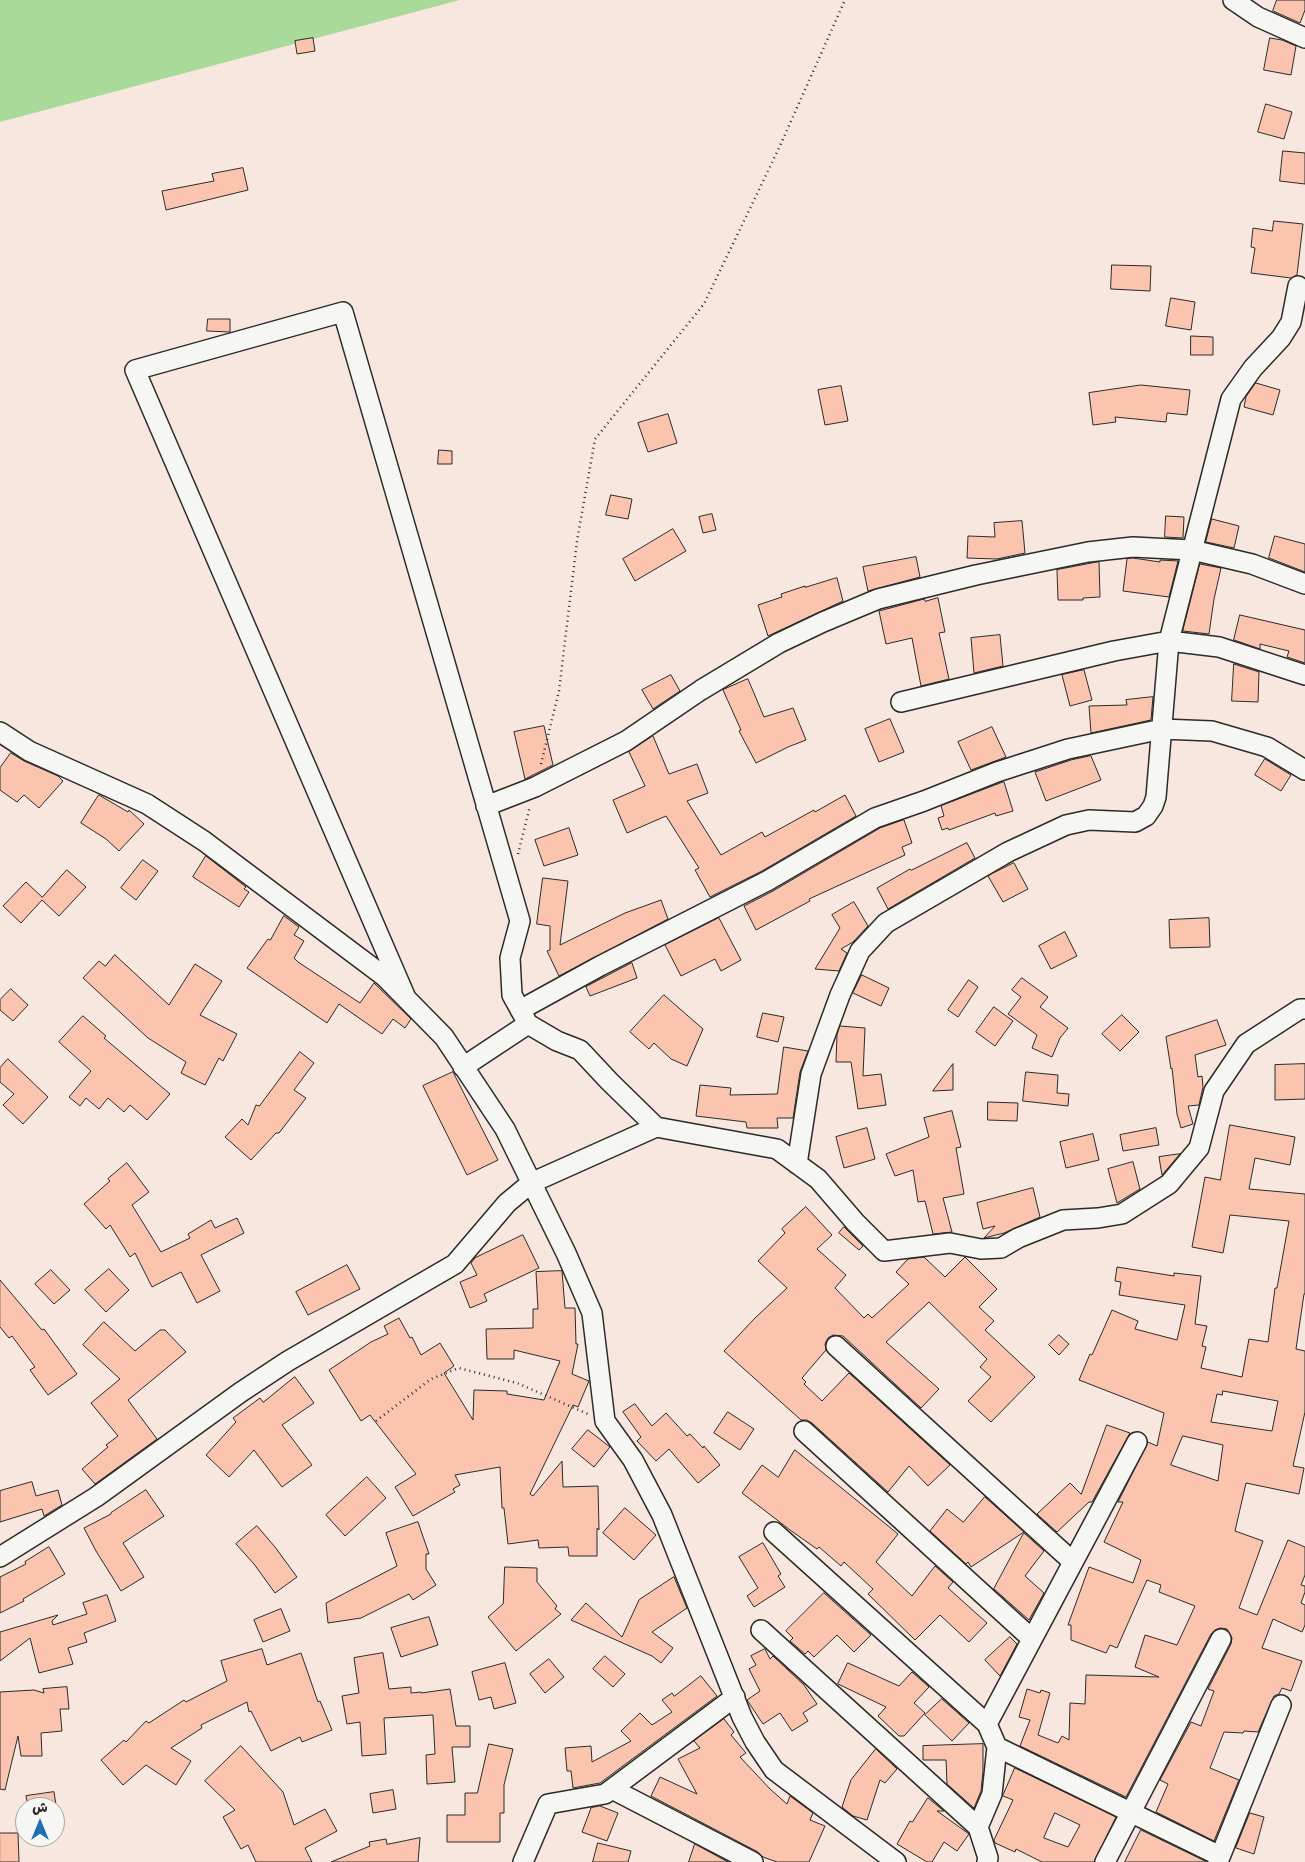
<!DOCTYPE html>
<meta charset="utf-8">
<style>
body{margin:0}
#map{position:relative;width:1305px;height:1862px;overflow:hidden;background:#f8e7de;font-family:Caveat,"Playpen Sans Arabic",sans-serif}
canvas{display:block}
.north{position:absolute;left:15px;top:1797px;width:50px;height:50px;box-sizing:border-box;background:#f6f6f2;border:1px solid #a5a5a2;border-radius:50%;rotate:0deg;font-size:14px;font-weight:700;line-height:20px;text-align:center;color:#2b2b2b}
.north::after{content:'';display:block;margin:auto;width:18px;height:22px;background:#1f6fb2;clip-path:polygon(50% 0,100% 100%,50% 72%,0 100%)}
</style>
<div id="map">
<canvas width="1305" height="1862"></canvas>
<div class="north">ش</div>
</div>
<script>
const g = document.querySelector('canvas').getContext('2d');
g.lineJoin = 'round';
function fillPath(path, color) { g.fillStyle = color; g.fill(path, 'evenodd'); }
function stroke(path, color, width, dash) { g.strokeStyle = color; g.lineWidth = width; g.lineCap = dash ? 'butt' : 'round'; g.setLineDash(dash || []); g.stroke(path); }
const green = new Path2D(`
 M0,0h460l-460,122z`);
const building = new Path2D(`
 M1277,0h28v10l-5,13 -27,-12z
 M313,38l2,13 -18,3 -2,-13z
 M1270,38l12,2 14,6 -5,29 -27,-5z
 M1266,104l26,8 -8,27 -26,-7z
 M1283,151l22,2v31l-25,-3z
 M243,168l5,22 -82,20 -4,-19 52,-10 -2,-7z
 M1274,221l29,3 -6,51 -6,3 -40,-5 4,-25 -4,-1 2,-19 19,3z
 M1112,265l39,1 -1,25 -39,-2z
 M1171,298l24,4 -4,28 -25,-4z
 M208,319h22v13l-23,-1z
 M1191,336l22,1v18h-22z
 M1256,383l24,7 -7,25 -29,-8 2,-10z
 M1141,385l49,5 -3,25 -20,-2 -1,9 -51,-5 1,5 -23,3 -4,-32z
 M841,386l7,35 -23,4 -7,-35z
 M668,414l9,29 -29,9 -10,-29z
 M439,450l13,1v13h-14z
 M611,495l21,4 -4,20 -22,-4z
 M712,514l4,16 -13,3 -4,-16z
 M1166,516l18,1 -1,21 -18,-1z
 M1212,519l27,7 -5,22 -28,-6z
 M1022,521l3,32 -28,6 -30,-1 1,-22 27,1 -1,-14z
 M673,529l13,22 -51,30 -12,-22z
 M1275,536l30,8v28l-36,-14z
 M916,557l4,20 -52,14 -5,-24z
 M1133,558l27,4v-2l18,1 -9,36 -46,-6 4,-32z
 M1099,562l1,35 -17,1v2h-25l-1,-30z
 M1200,564l21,4 -7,31 -5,35 -26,-3z
 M837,578l6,23 -75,35 -10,-31 24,-8 -1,-3 24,-8v1z
 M938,598l7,34 -6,1 10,46 -28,7 -9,-48 -26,6 -7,-33 45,-12 1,2z
 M1240,615l65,15v33l-18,-6 2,-6 -29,-7v5l-26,-9z
 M1000,635l3,31 -29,7 -3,-35z
 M1234,664l25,8 -1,30 -26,-1z
 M1084,670l8,30 -22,6 -8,-31z
 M671,675l9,16 -27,18 -11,-19z
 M748,679l16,38 29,-9 13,32 -18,7 -32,16 -17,-32 2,-1 -18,-40z
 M1153,697l-2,23 -60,13 -2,-27 38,-1 -1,-5z
 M890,719l14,33 -25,10 -14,-33z
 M544,726l9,39 -28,14 -11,-47z
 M992,727l14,30 -35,13 -13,-28z
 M653,736l16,38 28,-10 11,29 -21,8 34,54 41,-23 3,5 49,-27 1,2 30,-17 11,21 -94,55 -52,26 -15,-27 4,-2 -33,-52 -39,17 -14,-33 32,-14 -16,-34z
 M11,753l13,8 34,15 5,5 -24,27 -15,-13 -7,7 -17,-12v-22z
 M1091,756l10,24 -55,21 -11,-29 36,-12z
 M1265,759l26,16 -10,16 -26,-16z
 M1004,782l9,29 -17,5 -1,-3 -46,17 -1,-2 -6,2 -4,-12 6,-2 -3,-10z
 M99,795l29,17 1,-2 15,14 -25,27 -13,-12 -25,-16z
 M904,820l8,23 -10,4 3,8 -96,44 1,2 -54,29 -12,-24 29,-15 107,-63z
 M569,828l9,27 -34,11 -9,-26z
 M967,843l8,15 -87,51 -11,-21 33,-19 1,1z
 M206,856l40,31 -2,2 5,3 -10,15 -46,-30z
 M143,860l15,11 -22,29 -15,-12z
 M1014,863l14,26 -25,13 -15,-26z
 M67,870l19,17 -27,29 -17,-16 -21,23 -18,-17 23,-24 16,15z
 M543,878l25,3 -8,64 65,-32 36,-13 7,19 -109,57 -12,-25 3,-1v-24l-13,-2z
 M854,902l14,24 -15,16 -12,7 6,4 -8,18 -24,-2 25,-41 -8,-13z
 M284,916l15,11 -5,8 10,6 -10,17 4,4 62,41 14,-20 37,36 -6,9 -12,-9 -11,15 -43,-30 -12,19 -80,-55 21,-29 2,1z
 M719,918l22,42 -20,11 -6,-12 -34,17 -16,-31z
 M1209,918l1,29 -40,1 -1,-28z
 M1065,932l12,24 -26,13 -12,-23z
 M115,955l54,50 26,-41 27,17 -22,34 37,19 -14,27 -4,-3 -14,27 -24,-12 5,-11 -38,-24 -65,-60 16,-17 6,5z
 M632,963l5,15 -47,18 -4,-9z
 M862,975l27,13 -8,18 -28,-13z
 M1022,978l26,19 -8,10 28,21 -8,10 -8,19 -20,-9 5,-13 -29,-21 13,-17 -9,-7z
 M969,980l9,7 -20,30 -10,-7z
 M11,989l17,16 -15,16 -13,-11v-10z
 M664,995l39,34 -16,37 -16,-7 -17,-16 -5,6 -19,-17z
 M994,1007l19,14 -18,25 -19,-14z
 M763,1013l21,4 -6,25 -21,-5z
 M1122,1015l17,17 -19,19 -18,-17z
 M83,1016l23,20 -2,2 66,56 -23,26 -17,-15 -6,7 -16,-14 -9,11 -13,-11 -6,8 -11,-9 22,-26 -32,-29z
 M1217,1020l9,25 -31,10 3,22 4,-1 1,11 -4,18 -11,1 5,18 -12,4 -4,-14 -5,-46 -1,1 -5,-32z
 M840,1026l25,2 -2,48 18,-2 5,31 -28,4 -7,-47h-15l1,-27z
 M784,1047l24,4 -8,21 -7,46h-16l1,10h-31l-1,-6 -50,-6 4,-31 31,3 -1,7 47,-1z
 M300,1052l14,11 -20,27 12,8 -27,35h-3l-25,27 -26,-23 17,-18 6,6 8,-20 3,1z
 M8,1059l40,38 -25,27 -20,-19 11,-11 -14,-12v-14z
 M953,1064v26l-20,1z
 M1305,1064v35l-30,1v-35z
 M453,1072l45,88 -31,15 -44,-89z
 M1026,1072l32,3 -1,18 12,1 -1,12 -45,-5z
 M988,1102l30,1 -1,18 -29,-1z
 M952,1111l9,36 -5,1 8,46 -21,4 9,34 -19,2 -8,-33 -7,1 -5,-32 -18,6 -9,-22 43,-17 -5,-19z
 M1230,1125l65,12 -5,28 -35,-7 -6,31 56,5v100h-1l-8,55 9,2v61l-12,54 11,2 -5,26 -53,-11 -11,48 28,10 -24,67 18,7 31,-75 17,7v28l-4,10 4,1v6l-4,11 4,2v20l-3,7 -29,-13 -11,29 40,13 -11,30 -9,-3 -3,6 -5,2 -16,36 -14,-1 -1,2 -19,-1 -14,36 29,12 -25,61 -58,-29 12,-28 -8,-4 31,-58 10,4 13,-35 -6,-2 23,-45 1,-6 -5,-9 -7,-1 -5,2 -4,4 -85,163 -106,-51 10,-26 -11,-3 8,-28 13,4 1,-3 9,3 -12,42 20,8 4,-7 7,4 1,-37 15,1 1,-29 73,2 -24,-10 10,-32 32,10 18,-39 -36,-14 2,-7 -14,-5 -30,68 -7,-3 -4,8 -35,-13v-15h-3l21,-58 44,16 8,-23 -37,-18 19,-40h-5l30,-60 9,4 7,-33 -85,-33 11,-26 2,1 20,-45 26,11 -3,8 42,11 8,-35 -66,-10 2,-13 -6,-1 2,-14 57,9v-3l27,3 -6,48 12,2 -5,20 4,1 -5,21 41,9 7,-38 19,3 7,-54h2l12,-67 -59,-6 -7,38 -31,-6 13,-70 15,3zM1223,1391l55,10 -6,30 -61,-9 6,-28 5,1zM1183,1436l40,9 -5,36 -47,-16z
 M867,1128l8,31 -31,9 -8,-31z
 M1156,1128l3,17 -36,6 -3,-16z
 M1093,1134l6,26 -33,8 -6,-26z
 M1180,1154l-18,21 -3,-18z
 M1133,1162l7,27 -23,14 -9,-34z
 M127,1163l22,29 -17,13 29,47 29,-14 -2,-4 23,-14 4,8 22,-10 7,15 -43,22 19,36 -23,12 -16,-31 -29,15 -17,-34 -5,4 -20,-32 -4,4 -22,-25 26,-23 -2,-2z
 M1033,1188l7,29 -36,16 -20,5 11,-12 -12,3 -6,-26z
 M806,1207l26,28 -15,14 29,26 -11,13 29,30 4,-4 4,4 37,-34 -13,-12 12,-13 16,-2 21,20 20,-20 32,32 -18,18 15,14 -9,9 50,47 -44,45 -23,-21 23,-24 -11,-10 7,-8 -58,-57 -43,40 53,47 -18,19 -78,-72 -10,-1 -5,3 -3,6 1,6 -24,28 4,4 -2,2 18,17 27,-28 101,92 -22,21 -19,-20 -21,26 -76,-69 -5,-3h-6l-77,-69 31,-33 32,-30 -29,-27 27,-28 -3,-4z
 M844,1227l19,19 -4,4 -20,-17z
 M523,1235l16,33 -55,26 3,7 -17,7 -10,-26 17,-7 -6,-12 4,-5z
 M347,1265l13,24 -52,26 -12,-23z
 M109,1269l20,21 -23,22 -21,-22z
 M51,1270l19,20 -16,14 -19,-20z
 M562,1271l3,37h10l1,36h2l-6,30 17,7 -11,26 -5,-2 -43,89 3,2 29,-35 1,26 35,-1 1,44 -2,-2v28h-28l-1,-9 -29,1 -1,-8 -30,4 -4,-36h-2l-2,-41 -45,8 5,10 -7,4 2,3 -42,24 -18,-29 21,-13 -46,-59 -9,6 -32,-51 42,-28 17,-8 -4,-8 15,-8 11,20 2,-1 9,18 19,-12 14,23 -10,7 29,47 1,-30 33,1v3l37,6 16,-39 -46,-11v9h-27l-1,-30 47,-1v-19h5l-2,-37z
 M0,1280l42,50 2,-1 33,45 -29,21 -18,-25 5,-3 -23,-31 -3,2 -9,-11z
 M104,1322l31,29 25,-21h5l21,22 -58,48 29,39 -62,45 -13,-15 26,-22 -2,-2 12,-9 -27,-33 29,-24 -37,-34z
 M1059,1335l10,9 -10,11 -10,-10z
 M295,1377l19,26 -32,22 30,40 -30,22 -28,-37 -25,27 -23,-22 30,-33 -3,-4 27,-20 3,4z
 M635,1404l17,22 14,-13 21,23 3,-2 13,14 1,-2 16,19 -22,18 -29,-34 -13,12 -19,-20 4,-4 -18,-25z
 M728,1412l26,17 -14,21 -26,-17z
 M1107,1425l23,8 -38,69h-3l-32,30 -20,-18 33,-31 11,11z
 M588,1430l22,17 -16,20 -22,-18z
 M795,1450l103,84 -22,28 36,34 23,-30 18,16 -5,6 39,35 -18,19 -29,-27 -25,25 -47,-46 5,-5 -29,-27 -3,4 -22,-19 -2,2 -27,-19 -48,-37 20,-28 16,12z
 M367,1477l19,21 -41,38 -19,-21z
 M32,1482l4,14 22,-6 4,15 -18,11 -2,-7 -42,13v-31z
 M146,1490l18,26 -41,27 21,34 -23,14 -25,-40 -12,-23 27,-14v-1z
 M985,1497l39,35 -53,35 -3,-5 -2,2 -36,-33 17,-22 16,13z
 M625,1508l31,27 -22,25 -31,-27z
 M418,1522l11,32h-3v15l10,16 -23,15 -4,-6 -48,24 -33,5 -2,-20 71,-37 -11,-33z
 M257,1526l18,21 22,30 -22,16 -21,-29 -18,-20z
 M1024,1533l20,18 -19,25 19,17 -15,27 -35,-31z
 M763,1543l18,31 -3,2 7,11 -31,20 -7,-11 11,-8 -19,-31z
 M49,1547l16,27 -42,25 1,2 -24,12v-36l26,-13 -1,-2z
 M505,1567l32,1v14l20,24 -2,3 6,5 -45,37 -28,-34 15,-13z
 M674,1577l13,31 -35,24 21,16 -12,15 -9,-7 -81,-36 15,-17 36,34 17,-37z
 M824,1593l47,42 -17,17 -17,-17 -23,22 -6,-6 -3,3 -15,-13 3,-3 -7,-7z
 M107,1595l9,26 -32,12 3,9 -19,6 5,16 -34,9 -9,-35 -30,23v-29l58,-17 -6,6 1,4 34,-11 -4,-11z
 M281,1609l9,22 -27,11 -9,-22z
 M429,1617l9,28 -37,12 -10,-29z
 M1010,1637l7,7 -17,32 -15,-16z
 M262,1649l5,16 34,-12 17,49 2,-1 12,29 -30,12 -2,-5 -29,14 -20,-40 -2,1 -2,-10 -46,23 1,3 -31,20 20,13 -15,24 -30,-20 -23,20 -22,-25 23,-20 2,2 20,-21 3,2 35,-23 2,2 41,-21 -6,-20z
 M765,1649l5,10 3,-3 31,29 13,19 -14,9 5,8 -16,10 -12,-18 -17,11 -16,-24 13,-9 -11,-22 7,-4 -5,-9z
 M383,1653l6,36 22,-2v6l10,-1v1l29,-4 6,37h14v21h-18l3,35 -28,2 -1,-29 9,-1 -2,-39 -49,3 2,36 -24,2 -2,-34 -13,2 -5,-28 17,-3 -5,-35z
 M605,1656l20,18 -12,13 -20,-18z
 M549,1659l15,18 -19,16 -15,-19z
 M505,1663l11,40 -22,6 -3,-12 -12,3 -7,-28z
 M848,1663l51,23 13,-14 17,15 -15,16 11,10 -21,23h-5l-21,-20 8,-9 -48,-23z
 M701,1676l16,20 -117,87 -27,5 -2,-17h-4l-2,-23 26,-2 1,16 39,-21 -10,-10 19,-18 12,12 20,-13 -10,-12 10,-7 2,3z
 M67,1687l2,22h-9l2,22 -21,2 1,23h-21l-3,-20 -13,54 -5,-1v-97l34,-2 10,3 -1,-4z
 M942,1699l27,24 -17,18 -27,-26z
 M724,1719l10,13 -3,3 15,18 -6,4 30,32 17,15 3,-8 23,17 -3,7 15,6 -16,36h-32l-14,-5 -5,-5 -107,-56 9,-19 37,17 -19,-35 22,-11 -6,-7z
 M489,1744l24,5 -9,36v28h-4v29h-53v-27h18v-22h12z
 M983,1744v27l-2,20 -7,17 -27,-24 -1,-24h-23v-14z
 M241,1746l42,46 11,33 31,-16 12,22 -32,17 7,14h-56l-8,-17 -7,4 -18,-32 12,-7 -30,-29z
 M876,1749l21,20 -12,14 -5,-3 -13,40 -14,-4 -11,-9 9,-27z
 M1015,1768l101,49 -22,45h-52l-26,-13 -1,3 -20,-9 -1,-3 19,-40 -10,-4zM1055,1813l25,12 -12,22 -24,-9z
 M393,1790l3,19 -23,4 -3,-19z
 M54,1792l2,13 -28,2 -2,-11z
 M928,1798l16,13h-7l32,23 -12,17 -13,-9 -12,20h-5l-30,-18 13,-23 2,1z
 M600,1806l18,7 -11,28 -25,-9 9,-24z
 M1250,1813l14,4 -10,37 -18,-6z
 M1141,1830l66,32h-82z
 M0,1833h18l1,29h-19z
 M420,1838l-2,24h-87l39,-16 -1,-4 17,-3 1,5z
 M598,1843l33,8 -3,11h-35z
 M695,1844l33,18h-39z`);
const path = new Path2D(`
 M541,764l18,-73 18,-150 18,-102 109,-135 75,-156 66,-148
 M518,854l12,-48
 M376,1421l55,-42 28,-11 58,15 71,31`);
const minor = new Path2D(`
 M1233,0l25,17 47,21
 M901,702l213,-51 55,-10 50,6 86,28
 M0,732l29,19 118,53 57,37 181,136 59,60 61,92 61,124 26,60 13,108 28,39 29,55 80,202 13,25 19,28 122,92
 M486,806l49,-19 91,-46 75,-51 78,-47 44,-21 55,-23 98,-24 112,-23 45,-5 59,3 60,14 53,20
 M406,998l-271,-628 208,-58 177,609 -10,37 2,37 16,29 29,17 23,9 29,31 47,46
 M520,1010l80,-44 167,-85 108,-63 49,-17 73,-29 71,-23 94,-20 50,2 55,16 38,23
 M463,1067l65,-43
 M797,1164l14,-90 29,-79 20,-44 26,-28 122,-71 58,-27 23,-5 46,2 11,-6 7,-10 3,-9 13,-156 62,-242 22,-31 28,-30 10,-16 7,-36
 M836,1346l237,216
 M804,1431l228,208
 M774,1532l213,192
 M0,1557l96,-60 145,-105 47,-31 167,-97 52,-61 24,-20 125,-56 121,22 41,30 37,43 29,29 66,-8 31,6 20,-1 17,-10 45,-18 35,-2 24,-4 47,-30 30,-36 15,-57 32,-47 54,-35h5
 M761,1630l217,197
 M997,1747l223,109
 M612,1789l141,73
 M523,1862l25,-58 57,-10 130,-97
 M987,1862l1,-4 -10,-31 14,-33 5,-47 -10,-23 150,-282
 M1105,1862l116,-223
 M1218,1862l63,-157`);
fillPath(green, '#aada9a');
fillPath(building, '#fbc4af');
stroke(building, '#2b2b2b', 1);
stroke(minor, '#2b2b2b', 22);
stroke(path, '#2b2b2b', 2.5, [1, 4]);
stroke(minor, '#f6f6f2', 19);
</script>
